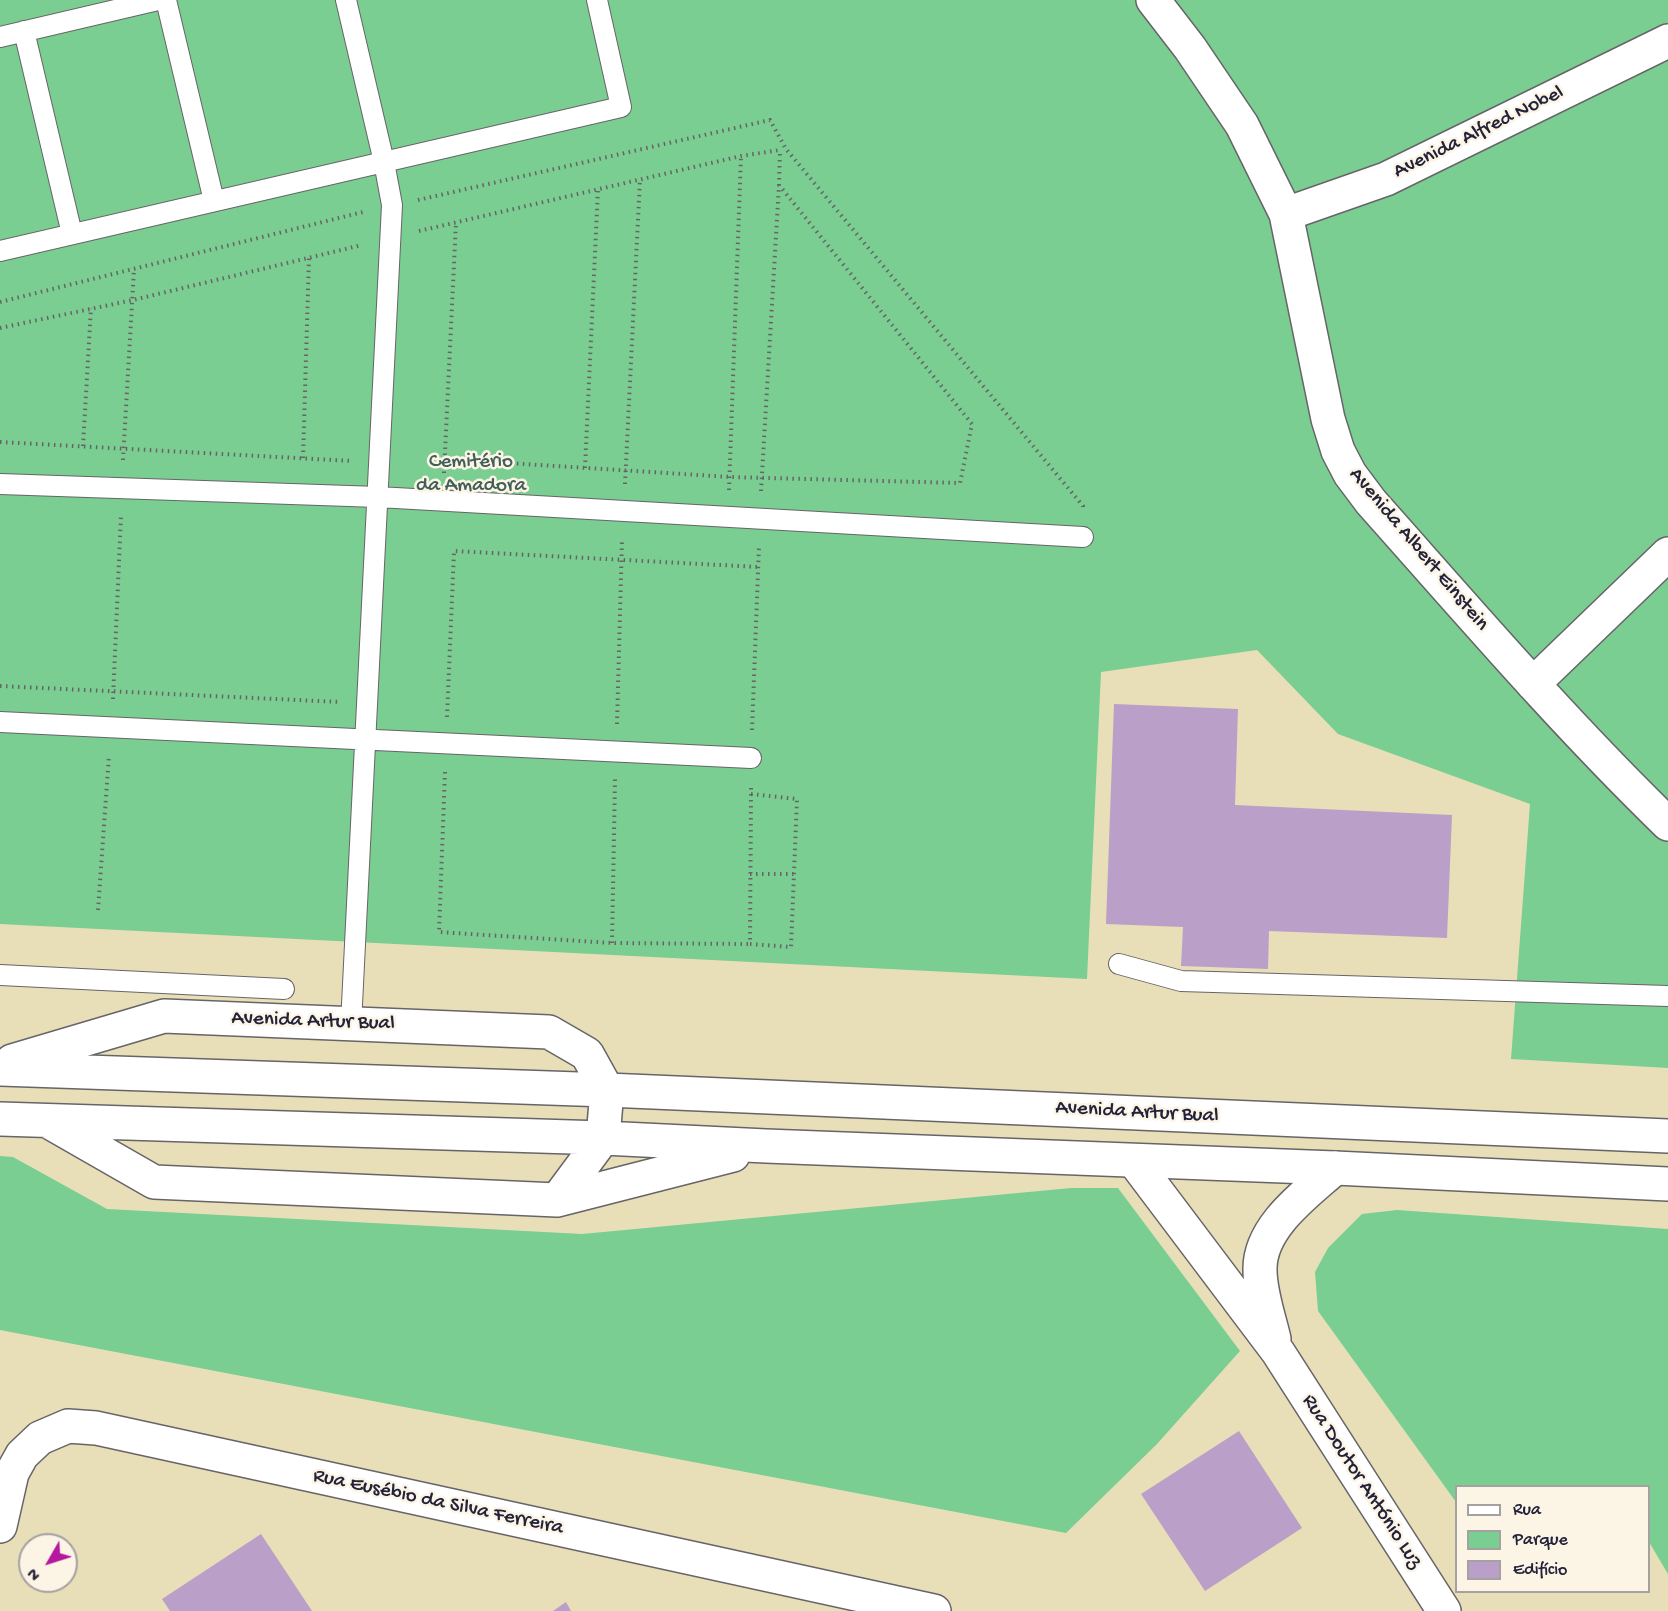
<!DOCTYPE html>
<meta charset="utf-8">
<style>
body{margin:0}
#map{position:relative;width:1668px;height:1611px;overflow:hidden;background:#e8dfb9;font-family:"Gochi Hand",sans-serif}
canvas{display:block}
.legend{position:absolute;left:1455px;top:1485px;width:195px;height:108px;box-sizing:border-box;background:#fcf5e5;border:2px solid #a5a1a1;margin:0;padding:8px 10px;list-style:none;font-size:18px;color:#22223b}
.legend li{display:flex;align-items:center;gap:12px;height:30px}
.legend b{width:30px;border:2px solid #a5a1a1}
.north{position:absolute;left:18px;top:1533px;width:60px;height:60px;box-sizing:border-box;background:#fcf5e5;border:2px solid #a5a1a1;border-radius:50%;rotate:231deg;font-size:16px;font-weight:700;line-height:24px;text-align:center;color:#22223b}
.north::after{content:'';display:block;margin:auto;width:21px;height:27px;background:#b5179e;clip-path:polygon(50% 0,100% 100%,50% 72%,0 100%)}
</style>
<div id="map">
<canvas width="1668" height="1611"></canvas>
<ul class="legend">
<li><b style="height:8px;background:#fff"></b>Rua</li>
<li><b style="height:16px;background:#7ace91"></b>Parque</li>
<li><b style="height:16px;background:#ba9fc8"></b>Edifício</li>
</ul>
<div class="north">N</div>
</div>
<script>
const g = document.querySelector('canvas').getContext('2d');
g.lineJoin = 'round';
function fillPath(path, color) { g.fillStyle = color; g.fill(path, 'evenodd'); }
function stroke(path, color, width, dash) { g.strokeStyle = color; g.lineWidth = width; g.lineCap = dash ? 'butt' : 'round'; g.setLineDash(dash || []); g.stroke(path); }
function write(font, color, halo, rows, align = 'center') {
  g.font = font + ' "Gochi Hand",sans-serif'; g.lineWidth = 5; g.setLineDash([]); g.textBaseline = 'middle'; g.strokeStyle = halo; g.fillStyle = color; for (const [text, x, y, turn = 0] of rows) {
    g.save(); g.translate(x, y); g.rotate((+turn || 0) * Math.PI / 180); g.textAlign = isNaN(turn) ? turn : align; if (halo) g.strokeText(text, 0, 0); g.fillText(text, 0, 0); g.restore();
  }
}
const green = new Path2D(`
 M0,0h1668v1068l-157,-9 19,-255 -192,-70 -81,-84 -156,22 -14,307 -1087,-55z
 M0,1156l13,1 94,52 475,25 489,-46h47l122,163 -83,93 -91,89 -1066,-203z
 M1397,1210l271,19v345l-19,-32 -1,-56h-192v16l-138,-191 -3,-39 13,-24 34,-34z`);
const building = new Path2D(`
 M1114,704l124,5 -3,96 217,10 -5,123 -178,-7 -1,38 -87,-3 2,-39 -77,-3z
 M1239,1431l63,97 -97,63 -64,-97z
 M261,1534l51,77h-142l-8,-12z
 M566,1602l5,9h-18z`);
const path = new Path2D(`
 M418,200l352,-80 16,29 297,357v3
 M419,231l322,-75 39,-6
 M0,302l363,-90
 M0,328l133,-28 229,-55
 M0,442l352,19
 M83,446l8,-138
 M303,458l6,-200
 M445,459l285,18 230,6 12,-59 -193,-239
 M123,460l11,-191
 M585,468l13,-279
 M444,473l12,-251
 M625,484l15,-305
 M729,490l12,-334
 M761,491l18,-306 1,-35
 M0,686l340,16
 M113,699l8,-184
 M447,717l7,-166 304,16
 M617,724l5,-184
 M752,730l7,-184
 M445,772l-6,160 173,11 138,1
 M751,794l46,5 -6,148 -41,-3 1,-150v-8
 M750,874h44
 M98,910l11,-155
 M612,943l3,-164`);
const lane = new Path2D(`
 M166,0l48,201
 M346,0l38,162 8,43 -41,819
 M24,31l48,203
 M0,37l158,-37
 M0,251l621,-144 -24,-107
 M0,484l378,13 705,40
 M0,722l751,36
 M1119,964l62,17 487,15
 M0,975l284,14`);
const street = new Path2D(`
 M1153,0l37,48 52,77 44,89 42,205 10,32 12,23 21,28c97,109 192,220 297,322
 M1286,214l100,-35 282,-138
 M1533,684l135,-130
 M1134,1161l144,191 166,259
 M1274,1339c-5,-22 -14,-46 -14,-69 -1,-43 46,-76 75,-102
 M0,1526l12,-53 10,-18 18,-17 28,-12 28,2 838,183`);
const secondary = new Path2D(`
 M12,1061l152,-45 385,16 38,22 20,36 -4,48 -46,62
 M0,1069l607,21 1061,46
 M0,1119l603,19 163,8 569,22 333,16
 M51,1123l103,59 403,18 176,-45`);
const streetNames = [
 ["Avenida Alfred Nobel",1479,133,-26],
 ["Avenida Albert Einstein",1418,550,50],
 ["Avenida Artur Bual",313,1022,2],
 ["Avenida Artur Bual",1137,1113,3],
 ["Rua Doutor António Luz",1361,1482,57],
 ["Rua Eusébio da Silva Ferreira",438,1503,12]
];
const parkNames = [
 ["Cemitério",471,463],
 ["da Amadora",471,487]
];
fillPath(green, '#7ace91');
fillPath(building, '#ba9fc8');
stroke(lane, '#676467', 22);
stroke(street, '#676467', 36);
stroke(secondary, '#676467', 36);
stroke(path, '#676467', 4, [1.5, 4.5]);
stroke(lane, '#fff', 20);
stroke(street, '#fff', 33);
stroke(secondary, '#fff', 33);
write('21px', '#22223b', '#fcf5e5', streetNames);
write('21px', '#415e59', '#fcf5e5', parkNames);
</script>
